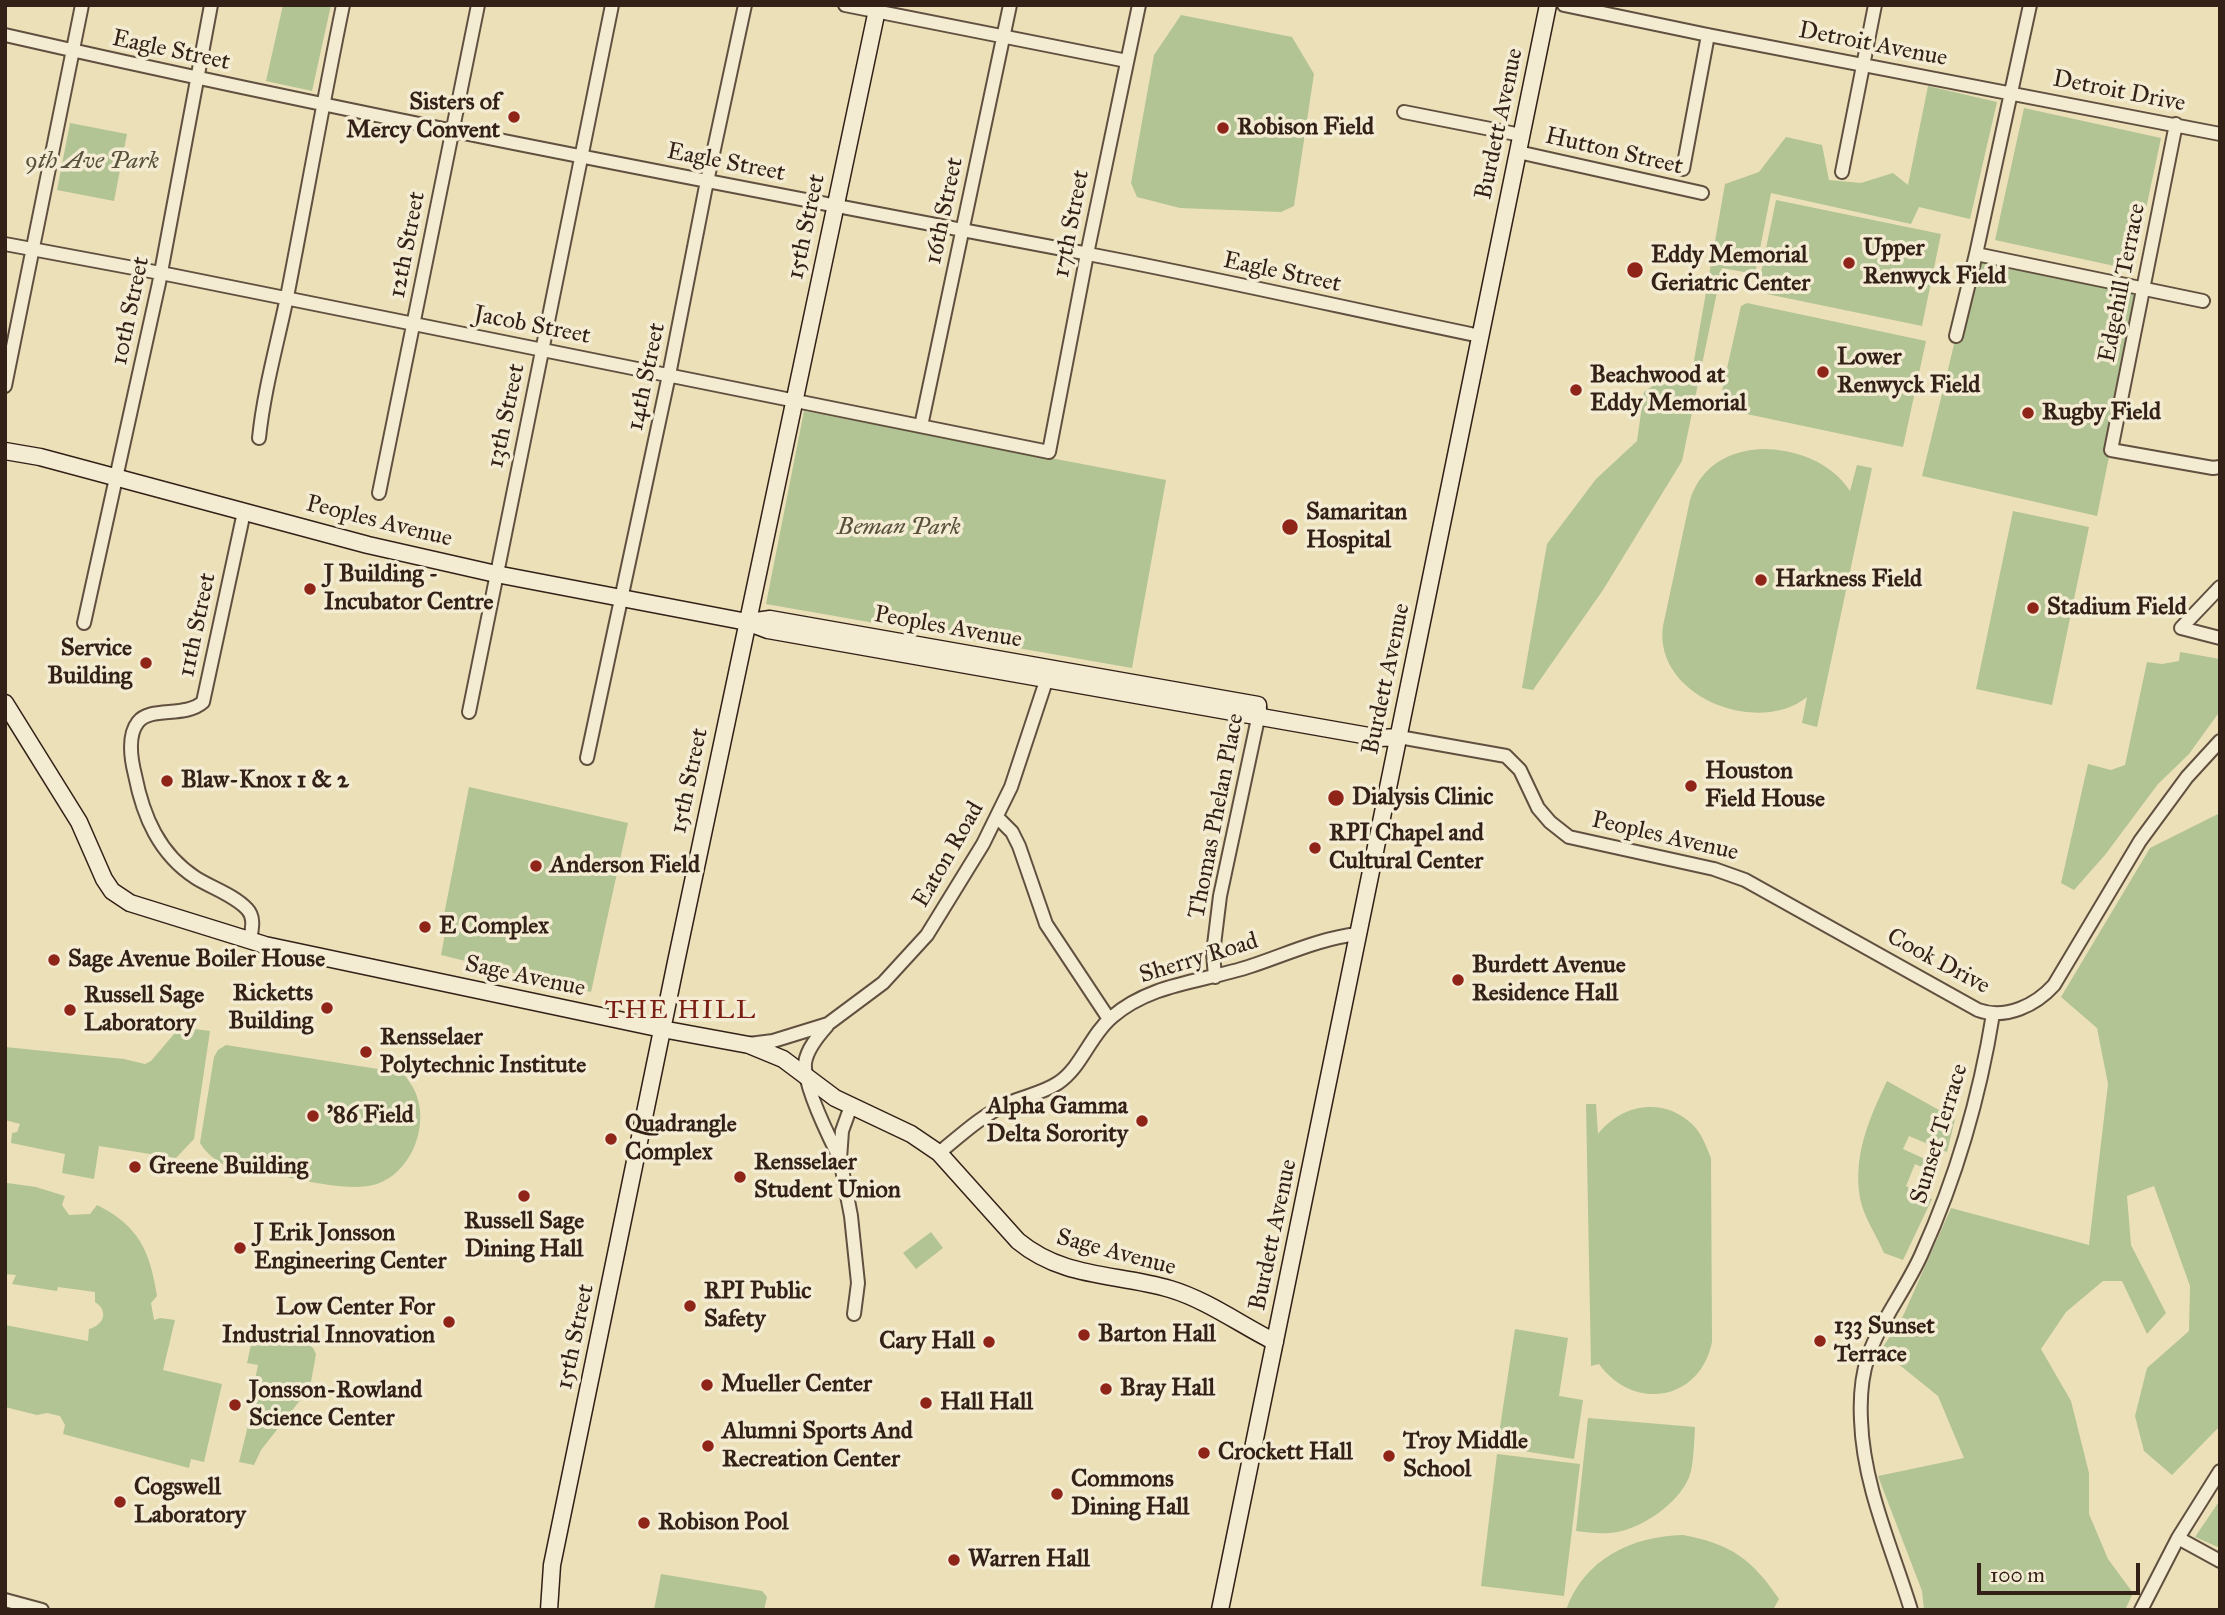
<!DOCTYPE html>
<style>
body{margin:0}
#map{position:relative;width:2225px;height:1615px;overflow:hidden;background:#ece0b9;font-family:"IM FELL Great Primer",serif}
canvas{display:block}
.frame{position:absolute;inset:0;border:7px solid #332017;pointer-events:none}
.scale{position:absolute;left:1977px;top:1563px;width:163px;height:32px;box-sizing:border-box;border:4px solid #332017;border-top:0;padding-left:9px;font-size:21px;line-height:24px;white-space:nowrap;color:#332017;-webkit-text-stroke:5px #f3ebd2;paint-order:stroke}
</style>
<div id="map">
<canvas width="2225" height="1615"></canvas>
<div class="frame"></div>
<div class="scale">100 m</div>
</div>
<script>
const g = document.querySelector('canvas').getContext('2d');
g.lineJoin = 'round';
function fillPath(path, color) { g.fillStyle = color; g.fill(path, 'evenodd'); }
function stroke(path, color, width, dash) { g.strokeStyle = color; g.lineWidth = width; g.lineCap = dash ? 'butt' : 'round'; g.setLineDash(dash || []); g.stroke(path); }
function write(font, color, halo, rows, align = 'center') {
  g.font = font + ' "IM FELL Great Primer",serif'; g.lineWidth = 7; g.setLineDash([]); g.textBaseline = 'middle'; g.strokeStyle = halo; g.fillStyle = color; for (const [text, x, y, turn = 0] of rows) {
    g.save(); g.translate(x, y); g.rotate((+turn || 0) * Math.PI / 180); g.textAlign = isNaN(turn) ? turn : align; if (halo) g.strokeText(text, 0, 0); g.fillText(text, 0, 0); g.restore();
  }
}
const green = new Path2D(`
 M283,5h48l-19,86 -46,-10z
 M1181,15l111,22 22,37 -20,132 -13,6 -101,-4 -43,-11 -6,-14 23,-128z
 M1928,86l69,16 -27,117 -51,-12 -8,17 -140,-31 -16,81 -33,-6 -40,193 -79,129 -70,100 -11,-2 25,-144 49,-65 41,-38 7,-49 27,-19 21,-1 33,-188 34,-12 27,-35 36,8 7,35 32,3 32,-10 15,12z
 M2024,108l137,30 -28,132 -138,-30z
 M70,123l57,11 -13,67 -57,-11z
 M1776,200l165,34 -19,92 -165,-34z
 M1976,254l167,35 -46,227 -175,-40z
 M1747,303l179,38 -23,106 -180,-38 -4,-5 22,-98z
 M804,411l362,69 -34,188 -366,-64z
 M1762,449c34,0 69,13 88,42l7,-26 15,3 -55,259 -15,-4 5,-26c-49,40 -154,-1 -144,-71l27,-126c11,-34 38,-49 72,-51z
 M2013,511l76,16 -37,178 -76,-16z
 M2180,652l40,7v52l-31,43 -31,30 -53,71 -31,35 -13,-7 27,-119 23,6 14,-5 22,-103 15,2 17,-3z
 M469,787l159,36 -37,169 -150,-37 5,-27 -4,-3z
 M2220,813v613l-48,49 -28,-24 -9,-35 12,-48 42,-37 1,-45 -36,-100 -27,10 4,49 35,68 -19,21 -25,-53h-19l-37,31 -25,37 30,52 18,72v41l19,45 25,34 -8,17h-201l-2,-19 -44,-115 86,-18 -26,-62 -57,-46 22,-34 48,-108 138,37 19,-161 -11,-56 -36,-31 89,-149z
 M180,1027l30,4 -16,108 -18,19 -77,-12 -5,33 -32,-6 3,-19 -54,-11 1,-10 5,-1 3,-8 -15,-4v-73l119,12 21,5 6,-3z
 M226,1045l177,28c6,8 13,17 15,27 9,32 -9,73 -41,84 -28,9 -77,-5 -106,-10 -14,-2 -30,-3 -42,-7 -11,-4 -23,-14 -29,-24l14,-86 4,-7z
 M1887,1081l68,38 -8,33 -38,-16 -6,13 24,11 -3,8 -9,-4 -9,22 26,13 -29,61 -19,-7c-7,-17 -21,-37 -24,-55 -7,-43 9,-79 27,-117z
 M1586,1104h10l2,30c23,-30 66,-38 95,-9 9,9 13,21 18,33l1,184c-12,59 -78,70 -113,22l-8,2z
 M7,1183l29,4 29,9 -3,9 7,10 21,-1 7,-9c42,21 53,46 60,91l-6,7 3,17 6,-2 15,2 -12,50 59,14 -18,78 -13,-3 -2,9 -126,-34 2,-9 -5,-9 -13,-3 -10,2 -32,-8v-82l83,16 1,-12c15,-4 20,-18 6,-27v-10l-37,-5 -1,4 -45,-7 4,-9 -11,-1z
 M931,1232l12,16 -27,21 -13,-16z
 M1515,1329l53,9 -9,58 24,4 -9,59 -77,-12z
 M265,1336l41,6 7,6 3,6 -5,28 -6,12 -44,56 -7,15 -15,-3 20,-81 -4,-1 3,-15 -11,-2 5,-23z
 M1588,1418l107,9c-1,14 -1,30 -4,44 -7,30 -52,61 -82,62 -11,1 -22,-1 -33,-2z
 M1497,1454l83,10 -16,132 -83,-10z
 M2220,1500v48l-25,-11z
 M1683,1535c48,9 69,24 96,64l-6,11h-207c18,-51 66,-74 117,-75z
 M661,1574l101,17 5,6 -3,13h-110z`);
const street = new Path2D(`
 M845,5l282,56
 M1564,5l144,30 512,99
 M5,35c359,82 721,150 1083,219 131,25 262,55 392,82
 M1404,112l117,23
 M2176,124l-65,326 102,18 7,-1
 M1518,152l184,41
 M1683,169l25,-134
 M1842,172l33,-167
 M5,244l166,31 878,177 38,-198 52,-249
 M1976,254l227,47
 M1956,336l20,-82 54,-249
 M5,386l77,-381
 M921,426l89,-421
 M259,438c5,-48 18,-93 28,-141 19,-97 36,-195 56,-292
 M379,493l99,-488
 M244,512l-41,190c-18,16 -52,4 -65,20 -11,14 -7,37 -3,53 8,41 24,79 61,103 16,10 38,17 51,31 8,8 5,20 3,31
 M2220,587l-39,41 39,10
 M84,623l75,-340 52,-278
 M469,712l143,-707
 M1399,737l107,19 14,14 18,38 12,14 19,15 145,32 31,11 233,130c28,10 58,-5 76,-25l86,-144 47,-64 33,-36
 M587,758l82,-383 36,-184 40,-186
 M997,817l15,15 7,14 27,78 63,95
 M1215,977l-2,-24 7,-57 40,-187
 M827,1026c-9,10 -20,23 -22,37 -2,21 23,72 33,92
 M749,1044l24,-3 55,-17 55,-41 44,-48 56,-91 28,-57 38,-115
 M851,1106l-9,25 -2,28 11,57 7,67 -4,31
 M939,1153c22,-18 43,-38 70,-50 16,-7 34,-10 49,-20 24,-16 32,-48 54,-66 39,-34 91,-35 139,-51 36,-12 70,-28 107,-32
 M2178,1538l42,23
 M5,1600l37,10
 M1911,1610c-19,-62 -48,-125 -50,-190 -1,-20 1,-45 7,-63 12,-36 39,-69 54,-104 34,-75 58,-158 71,-239
 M2141,1610l37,-72 42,-67`);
const secondary = new Path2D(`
 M5,451l35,6 328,88 128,29 251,48 21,8 612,108 19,-1
 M749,622l21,-3 488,86
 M5,703l74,119 25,57 8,12 18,12 135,42 397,84 87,16 34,14 52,39 76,36 28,19 79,88c46,38 98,32 152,48 37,11 71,36 105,53
 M549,1610l3,-45 124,-603 202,-957
 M1220,1610l328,-1605`);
const markers = [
 [514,117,7,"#8f2418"],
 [1223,128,7,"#8f2418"],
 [1849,263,7,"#8f2418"],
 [1635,270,9,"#8f2418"],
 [1823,372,7,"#8f2418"],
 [1576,390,7,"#8f2418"],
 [2028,413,7,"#8f2418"],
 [1290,527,9,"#8f2418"],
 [1761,580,7,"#8f2418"],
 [310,589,7,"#8f2418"],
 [2033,608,7,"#8f2418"],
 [146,663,7,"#8f2418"],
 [167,781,7,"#8f2418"],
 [1691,786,7,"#8f2418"],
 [1336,798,9,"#8f2418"],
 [1315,848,7,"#8f2418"],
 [536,866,7,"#8f2418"],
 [425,927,7,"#8f2418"],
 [54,960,7,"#8f2418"],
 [1458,980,7,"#8f2418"],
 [327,1008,7,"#8f2418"],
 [70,1010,7,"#8f2418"],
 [366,1052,7,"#8f2418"],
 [313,1116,7,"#8f2418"],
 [1142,1121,7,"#8f2418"],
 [611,1139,7,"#8f2418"],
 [135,1167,7,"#8f2418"],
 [740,1177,7,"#8f2418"],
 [524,1196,7,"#8f2418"],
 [240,1248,7,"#8f2418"],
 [690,1306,7,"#8f2418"],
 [449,1322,7,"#8f2418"],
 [1084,1335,7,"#8f2418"],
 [1820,1341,7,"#8f2418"],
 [989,1342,7,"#8f2418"],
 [707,1385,7,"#8f2418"],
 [1106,1389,7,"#8f2418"],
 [926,1403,7,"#8f2418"],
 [235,1405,7,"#8f2418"],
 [708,1446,7,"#8f2418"],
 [1204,1453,7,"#8f2418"],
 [1389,1456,7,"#8f2418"],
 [1057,1494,7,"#8f2418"],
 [120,1502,7,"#8f2418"],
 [644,1523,7,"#8f2418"],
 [954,1560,7,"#8f2418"]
];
const streetNames = [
 ["Detroit Avenue",1873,45,11],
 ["Eagle Street",171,51,12],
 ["Detroit Drive",2119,92,11],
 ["Burdett Avenue",1500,124,-78],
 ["Hutton Street",1614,152,13],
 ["Eagle Street",726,163,11],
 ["16th Street",945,211,-78],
 ["17th Street",1072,224,-79],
 ["15th Street",807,227,-78],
 ["12th Street",408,245,-79],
 ["Eagle Street",1282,273,12],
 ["Edgehill Terrace",2123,283,-79],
 ["10th Street",131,311,-78],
 ["Jacob Street",532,326,11],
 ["14th Street",647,377,-78],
 ["13th Street",507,416,-78],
 ["Peoples Avenue",379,522,14],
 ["11th Street",198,625,-78],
 ["Peoples Avenue",948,628,10],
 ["Burdett Avenue",1387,679,-78],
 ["15th Street",690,781,-78],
 ["Thomas Phelan Place",1217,816,-79],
 ["Peoples Avenue",1665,837,13],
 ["Eaton Road",949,855,-60],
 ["Sherry Road",1199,959,-17],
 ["Cook Drive",1938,962,28],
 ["Sage Avenue",525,977,12],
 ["Sunset Terrace",1940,1134,-73],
 ["Burdett Avenue",1274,1235,-78],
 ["Sage Avenue",1116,1253,15],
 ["15th Street",576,1337,-78]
];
const poiNames = [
 ["Sisters of",500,103,"right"],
 ["Mercy Convent",500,131,"right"],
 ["Robison Field",1237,128],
 ["Upper",1863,249],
 ["Renwyck Field",1863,277],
 ["Eddy Memorial",1651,256],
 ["Geriatric Center",1651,284],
 ["Lower",1837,358],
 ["Renwyck Field",1837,386],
 ["Beachwood at",1590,376],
 ["Eddy Memorial",1590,404],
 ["Rugby Field",2042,413],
 ["Samaritan",1306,513],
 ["Hospital",1306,541],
 ["J Building -",324,575],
 ["Incubator Centre",324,603],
 ["Harkness Field",1775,580],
 ["Stadium Field",2047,608],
 ["Service",132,649,"right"],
 ["Building",132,677,"right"],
 ["Houston",1705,772],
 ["Field House",1705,800],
 ["Blaw-Knox 1 & 2",181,781],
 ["Dialysis Clinic",1352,798],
 ["RPI Chapel and",1329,834],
 ["Cultural Center",1329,862],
 ["Anderson Field",550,866],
 ["E Complex",439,927],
 ["Sage Avenue Boiler House",68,960],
 ["Burdett Avenue",1472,966],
 ["Residence Hall",1472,994],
 ["Ricketts",313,994,"right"],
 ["Building",313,1022,"right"],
 ["Russell Sage",84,996],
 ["Laboratory",84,1024],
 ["Rensselaer",380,1038],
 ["Polytechnic Institute",380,1066],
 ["Alpha Gamma",1128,1107,"right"],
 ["Delta Sorority",1128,1135,"right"],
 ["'86 Field",327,1116],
 ["Quadrangle",625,1125],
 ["Complex",625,1153],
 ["Rensselaer",754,1163],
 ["Student Union",754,1191],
 ["Greene Building",149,1167],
 ["Russell Sage",524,1222,"center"],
 ["Dining Hall",524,1250,"center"],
 ["J Erik Jonsson",254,1234],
 ["Engineering Center",254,1262],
 ["RPI Public",704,1292],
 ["Safety",704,1320],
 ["Low Center For",435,1308,"right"],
 ["Industrial Innovation",435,1336,"right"],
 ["133 Sunset",1834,1327],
 ["Terrace",1834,1355],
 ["Barton Hall",1098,1335],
 ["Cary Hall",975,1342,"right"],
 ["Mueller Center",721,1385],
 ["Bray Hall",1120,1389],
 ["Jonsson-Rowland",249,1391],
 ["Science Center",249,1419],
 ["Hall Hall",940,1403],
 ["Alumni Sports And",722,1432],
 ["Recreation Center",722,1460],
 ["Troy Middle",1403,1442],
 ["School",1403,1470],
 ["Crockett Hall",1218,1453],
 ["Commons",1071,1480],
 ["Dining Hall",1071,1508],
 ["Cogswell",134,1488],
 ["Laboratory",134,1516],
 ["Robison Pool",658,1523],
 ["Warren Hall",968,1560]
];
const parkNames = [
 ["9th Ave Park",92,162],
 ["Beman Park",899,528]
];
const neighbourhoodNames = [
 ["THE HILL",681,1012]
];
fillPath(green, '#b2c394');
stroke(street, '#615040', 16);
stroke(secondary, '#332017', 19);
stroke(street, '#f3ebd2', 12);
stroke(secondary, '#f3ebd2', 16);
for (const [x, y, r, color] of markers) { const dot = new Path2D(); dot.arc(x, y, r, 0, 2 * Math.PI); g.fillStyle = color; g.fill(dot); stroke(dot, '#f3ebd2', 2.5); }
write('24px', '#332017', '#f3ebd2', streetNames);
write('bold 24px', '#332017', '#f3ebd2', poiNames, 'left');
write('italic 24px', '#59513c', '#f3ebd2', parkNames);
g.letterSpacing = '2px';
write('26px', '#7a1f14', '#f3ebd2', neighbourhoodNames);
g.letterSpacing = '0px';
</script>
